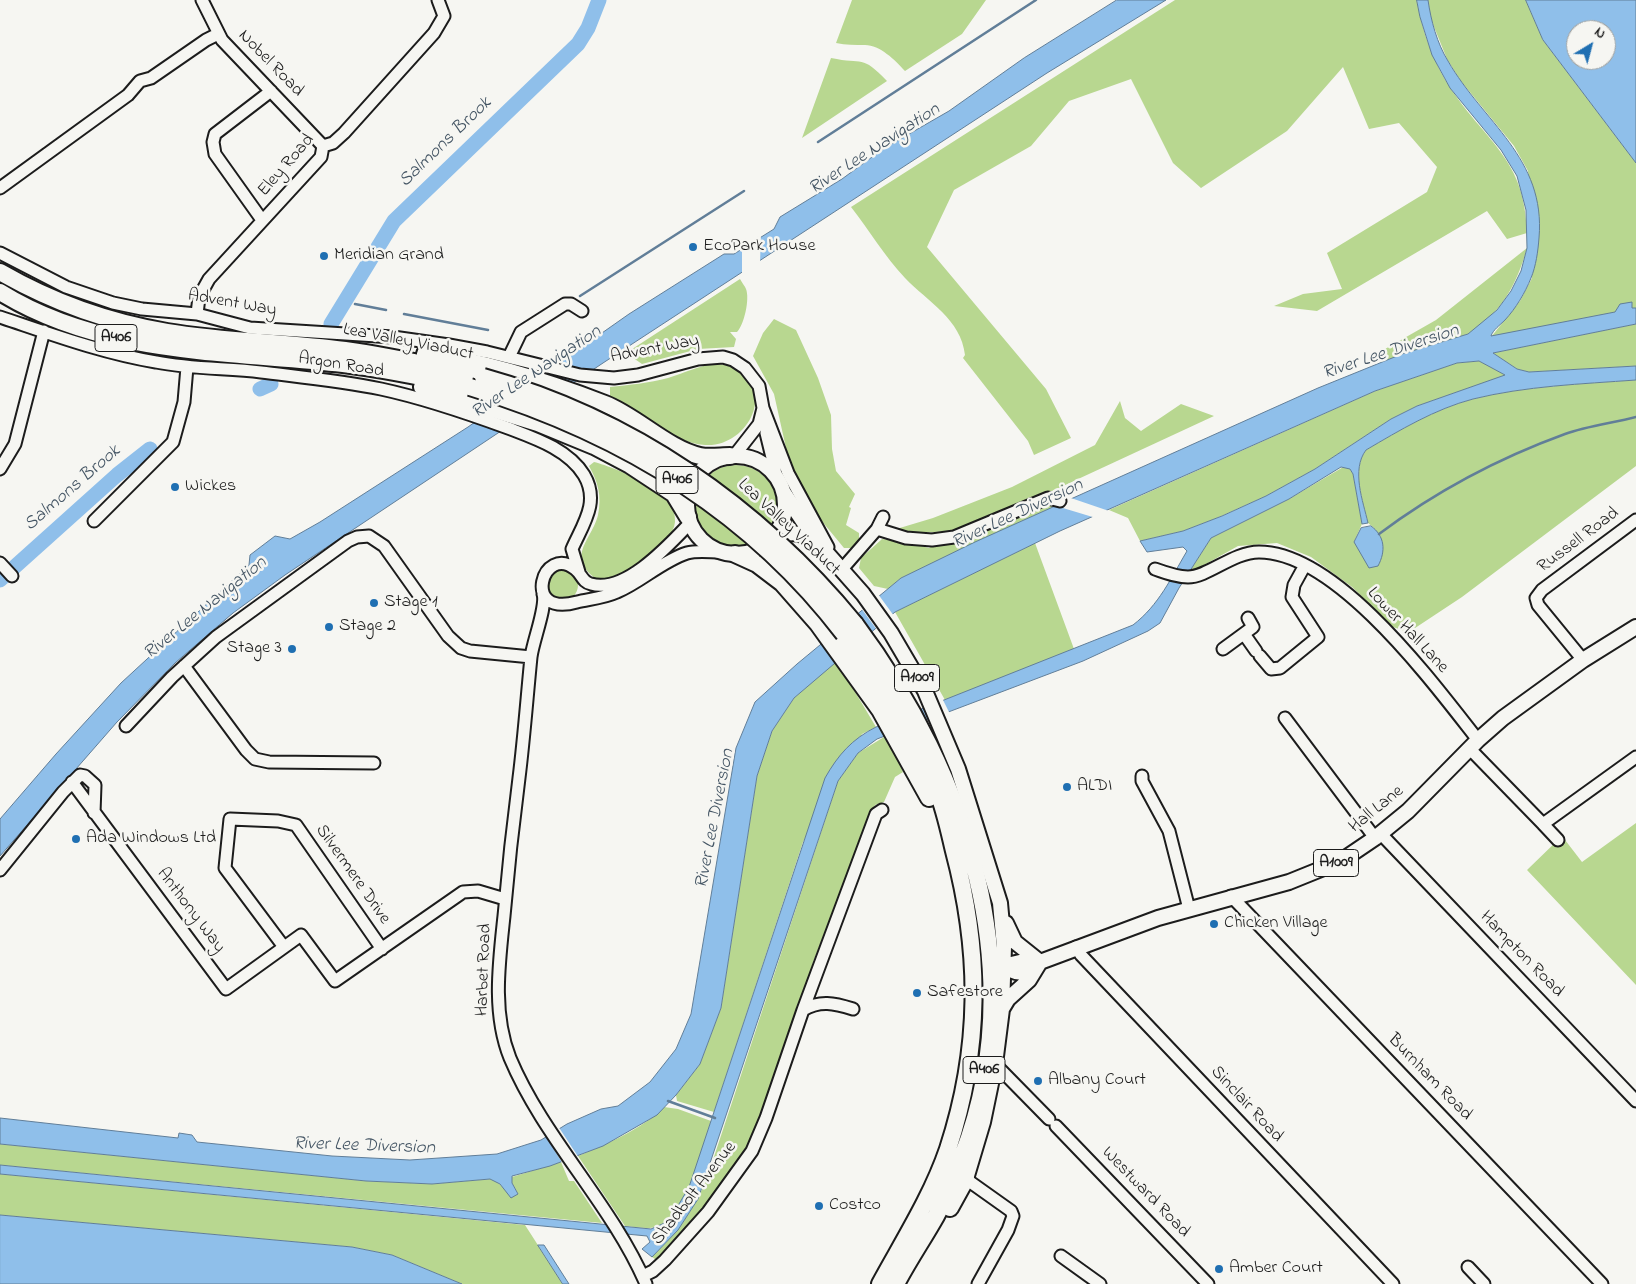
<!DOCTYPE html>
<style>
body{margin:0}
#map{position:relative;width:1636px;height:1284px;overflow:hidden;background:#f6f6f2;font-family:"Indie Flower",sans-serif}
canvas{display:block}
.north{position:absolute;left:1566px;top:20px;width:50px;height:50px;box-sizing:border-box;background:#f6f6f2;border:1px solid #9f9f9c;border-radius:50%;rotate:37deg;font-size:14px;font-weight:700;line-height:20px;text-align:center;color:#1c1c1c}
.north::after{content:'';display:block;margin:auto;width:18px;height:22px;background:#1f6fb2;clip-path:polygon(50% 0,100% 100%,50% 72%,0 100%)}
</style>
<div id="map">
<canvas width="1636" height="1284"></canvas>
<div class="north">N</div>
</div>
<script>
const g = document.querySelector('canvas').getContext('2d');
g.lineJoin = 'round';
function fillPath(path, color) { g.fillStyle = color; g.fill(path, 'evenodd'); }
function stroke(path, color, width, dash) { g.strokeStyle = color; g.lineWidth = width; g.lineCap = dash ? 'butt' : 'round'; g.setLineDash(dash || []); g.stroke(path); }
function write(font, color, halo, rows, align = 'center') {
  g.font = font + ' "Indie Flower",sans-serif'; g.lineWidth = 5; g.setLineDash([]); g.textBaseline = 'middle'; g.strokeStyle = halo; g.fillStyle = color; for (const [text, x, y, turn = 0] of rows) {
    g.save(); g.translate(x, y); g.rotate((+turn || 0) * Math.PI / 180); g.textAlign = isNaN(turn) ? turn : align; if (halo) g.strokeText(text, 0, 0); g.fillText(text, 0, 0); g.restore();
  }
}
const green = new Path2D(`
 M852,0h134l-24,34 -57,37c-10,-11 -25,-26 -40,-26 -10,0 -19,0 -29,-2z
 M1175,0h242c5,31 16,62 34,89 37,55 74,70 76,144l-20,6 -20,-28 -170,100 -43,-5 29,-12 39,-5 -15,-36 100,-61 10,-25 -38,-44 -30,6 -26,-62 -56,64 -86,57 -28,-25 -42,-84 -62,22 -38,45 -77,44 -27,57 119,142 25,49 -37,17 -6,-14 -65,-83 2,-3c-4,-36 -37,-53 -60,-77 -20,-21 -36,-48 -54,-71z
 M1428,0h98l17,40 93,123v145l-145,29 29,-36 12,-23 -4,-107 -14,-25 -54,-66 -13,-21 -17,-42z
 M831,58c33,7 30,-4 56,23l-85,57z
 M1527,248c-10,36 -26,66 -59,86l-86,28 -4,-9 58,-33z
 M740,279c2,4 5,7 6,10 4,10 -2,36 -9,43h-7l6,7 -2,8 -36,2 -56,15 -16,-11z
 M774,319l22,11 22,48 13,37 1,34 4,22 19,23 -6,13 2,1 -5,17 13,8v8l-7,7h-8l-33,-40 -21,-42 -16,-72 -21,-38 10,-23z
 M1636,324v42l-107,6 -12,-3 -24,-16z
 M1479,361l27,14 -89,31 -26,13 -76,50 -49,27 -49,22 -34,13 -43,10 -12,-23 -19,-8 266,-119 82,-28z
 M716,363c6,2 13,2 18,5 44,22 13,80 -29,77 -36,-3 -65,-33 -95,-49v-9c19,-2 39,-4 58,-9 16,-5 31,-12 48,-15z
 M1636,380v86l-174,131 -56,37 -4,-4 -9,-3 -41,-40 -41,-30 -34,-14 -39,3 -50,28 23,-36 78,-39 56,-33 5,3 3,5 9,50 -8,18 20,-14 -6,-5c-5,-22 -17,-53 -2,-73 34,-20 69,-41 107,-51 53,-13 108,-15 163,-19z
 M1120,401l5,17 16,13 40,-27 33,12 -166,77 -92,38 -45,2 -18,-3 40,-12 79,-31 83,-42z
 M594,462c23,6 85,31 81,60 -1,12 -13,24 -22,31 -16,13 -34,24 -55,27 -34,-23 -6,-40 0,-65 4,-19 0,-33 -9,-49z
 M695 506a41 41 0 1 1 82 0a41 41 0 1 1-82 0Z
 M1047,504l6,3 -152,71 -13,11 -14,-3 -15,-18 2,-10 21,-19 42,4 1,4 4,1 5,-4 32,-5 47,-23z
 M1035,543l39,106 -129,51 -50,-88z
 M546 585a16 16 0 1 1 32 0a16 16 0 1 1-32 0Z
 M836,660l40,67 -14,7 -59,108 -89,270 -37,-11 -1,-6 24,-31 21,-56 36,-232 15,-45 22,-33z
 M884,737l4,1 15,34 -8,5 -11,25 -9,3 -62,157 -21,77 -30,83 -20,40 -33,43 -51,56 -6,-4c25,-24 42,-47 55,-79l131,-397 20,-28z
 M1636,823v162l-109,-115 35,-34 20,26z
 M664,1107l14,2 33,12c-8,26 -24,95 -52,105 -10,4 -23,1 -34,0l-47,-70c29,-12 64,-27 86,-49z
 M0,1144l366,37 66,3 58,-5 5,1 10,9 13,5 -6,-11v-6l49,-15 8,19h5l28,42 -602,-58z
 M0,1174l525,51 38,59h-101l-70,-29 -40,-8 -352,-32z`);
const water = new Path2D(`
 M1117,0h49l-119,73 -444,290 -318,212 -52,38 -58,50 -58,59 -117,134v-37l56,-65 65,-71 128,-118 1,-10 25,-19 15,3 30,-17 148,-95 161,-113 95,-60h10l40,-25 6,-12 62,-38 41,-30 66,-38 75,-53z
 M1417,0h11c3,21 9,43 20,61 35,61 98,97 91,177 -1,13 -3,28 -8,40 -6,15 -15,30 -26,42 -5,5 -12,10 -14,16l124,-24 5,-8 12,-2v6h4v16l-143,29 24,16 12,3 107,-6v14c-55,4 -110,6 -163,19 -38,10 -73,31 -107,51 -15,20 -3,51 2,73l-6,1 -9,-50 -3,-5 -9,-2 -52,32 -78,39 -32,50 -19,35 -12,8 -65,30 -206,78 -19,14 -20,28 -140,418 -20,31 -26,27 -10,-8 8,-7 -3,-6 -647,-62v-9l651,64 18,-8 20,-34 136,-409c13,-23 27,-39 51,-51l257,-102c26,-20 38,-47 54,-74l-4,-4 -36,5 -7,-11 43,-10 39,-15 44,-20 49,-27 76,-50 26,-13 88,-31 -26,-14 -22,2 -82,28 -315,140 -165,81 -101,86 -22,33 -15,45 -36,232 -21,56 -24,31 -19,20 -54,31 -53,20 -38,10v7l6,11 -7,4 -11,-14 -10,-5 -58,5 -66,-3 -366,-37v-26l178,20 1,-5 13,2 5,7 135,14 78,4 87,-6 44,-14 26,-16 34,-15 17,-3 32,-24 26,-33 15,-35 45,-266 19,-46 42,-38 104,-86 74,-36 343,-154 84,-34 66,-20 29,-24 14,-19 10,-20 6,-23 -1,-38 -9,-34 -16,-26 -51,-62 -18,-33 -12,-38z
 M1526,0h110v163l-93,-123zM1576,30h30v30h-30z
 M1371,526c14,10 15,25 7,40l-9,2 -15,-26 7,-14z
 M0,1215l352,32 40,8 70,29h-462z
 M538,1245h6l25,39h-6z`);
const pier = new Path2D(`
 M761,234l-1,29 -18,12v-28z
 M1068,497l41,14 -13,7 -43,-13z
 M878,594l16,22 -17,14 -16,-22z
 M942,698l8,16 -20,8 -8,-16z
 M558,1126l21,32 -16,6 -18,-29z`);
const stream = new Path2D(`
 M818,142l218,-142
 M580,296l164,-105
 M355,304l31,6
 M404,314l84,16
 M1379,534c56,-42 120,-76 186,-100 22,-8 48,-11 71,-17
 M668,1101l47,17`);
const river = new Path2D(`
 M331,324l63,-103 184,-177 10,-16 11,-28
 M260,389l11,-5
 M0,580l117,-105 33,-26`);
const minor = new Path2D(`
 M202,0l20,40 101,106
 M0,188l128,-93 12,-14 11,-3 55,-38 12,-6
 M262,220l-47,-66 -2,-12 2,-8 56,-43
 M0,253l66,34 47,16 29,6 55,5 53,14 143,9 56,8 38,7 93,23 34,3 24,-3 60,-16 25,-2 10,3 12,8 14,18 4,22 25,65 40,74
 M197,314l2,-17 10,-18 112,-122 2,-11 10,-3 11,-10 90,-100 10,-17 -6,-16
 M0,317c51,17 102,36 156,45 35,7 70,6 105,10 40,5 81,9 120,17 42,9 86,24 127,39 26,10 60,21 76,47 16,27 -1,49 -12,74l7,23
 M509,357l12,-25 44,-28h6l11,7
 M769,424l-3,9 11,45
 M734,456l25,-32 4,-16
 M0,469l15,-25 29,-113
 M94,521l79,-79 11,-40 3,-35
 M690,523c-21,22 -65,71 -99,61 -9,-2 -9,-10 -16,-15 -32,-26 -55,49 2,33 13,-3 27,-4 40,-10 24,-10 45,-31 70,-39 10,-3 23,-1 34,-1
 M877,529l29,9 26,2 22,-3 94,-39 12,3
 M0,563l12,13
 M843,568l34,-39 6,-12
 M1155,569c11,4 22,8 33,8 20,0 45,-25 71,-25 78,0 174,131 219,188
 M543,594c4,12 -10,47 -12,63 -4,40 -7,81 -12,121 -6,46 -11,92 -15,138 -5,47 -12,97 6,142 34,81 101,145 136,226
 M1244,634l12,17
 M1223,649l30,-22 -5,-9
 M1260,656l11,13 9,-1 38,-31 -26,-40 2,-12 11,-20
 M1583,660l-45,-55 -2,-7 6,-8 94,-70
 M184,666l62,84 9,9 14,3 105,1
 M1285,718l90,120
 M126,726l46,-49 44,-40 132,-96 9,-4 12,-1 15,10 64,90 13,12 9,3 61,6
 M1470,749l73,75 93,-67
 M1142,776v5l27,50 20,78
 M72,782l154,207 75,-54 34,46 128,-89 15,-1 27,8
 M1543,824l15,16
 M1381,834l255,267
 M0,870l63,-78 17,-17 5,1 10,9 -1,28
 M1231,896l371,388
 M284,947l-59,-79 5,-49 48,2 18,4 86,124
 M1076,947l5,8 312,329
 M803,1010c17,-10 31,-7 50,-1
 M995,1064l54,55
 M1056,1126l152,158
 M966,1179l45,32 2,5 -5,14 -30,54
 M1061,1256l39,28
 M1468,1267l16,17
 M643,1276l10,-5 12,-11 43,-48 44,-61 14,-33 37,-108 73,-196 6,-4`);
const major = new Path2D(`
 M687 505a49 49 0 1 1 98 0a49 49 0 1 1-98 0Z
 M784,493l33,49 46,52 28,39 34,58 33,78 42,134 4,44 -2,62 -7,55 -12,58 -17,57
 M772,540c17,-9 25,-9 42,0
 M1006,923l9,19 25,20
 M1004,966c11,8 20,9 32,2
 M999,967l25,-6 16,1
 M1002,1009l6,-10 21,-19 11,-18 118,-44 131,-36 52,-21 34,-23 33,-27 70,-71 25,-22 80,-58 53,-33`);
const highway = new Path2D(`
 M0,272c52,30 108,50 167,60 59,10 119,10 178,18 46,6 92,17 138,27
 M0,292c103,64 227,59 343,72 43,5 85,14 127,23
 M425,354c61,8 123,28 180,50 31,12 63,45 95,52 9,2 21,0 30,0
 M422,387l116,36 56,23 36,19 44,29 14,23
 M735,554l22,10 25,19 36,41 62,86 49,88
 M855,624c112,150 178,350 107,533 -8,19 -16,40 -26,59 -13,23 -28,45 -40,68
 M844,634c36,47 71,100 93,156 8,20 12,40 17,61 27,102 27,197 -6,298 -16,47 -44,91 -68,135
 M950,1208l16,-29`);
const highwayBridge = new Path2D(`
 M483,377c148,41 275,129 372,247
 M470,387c148,45 279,122 374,247`);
const markers = [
 [693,247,5,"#1f6fb2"],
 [324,256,5,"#1f6fb2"],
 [175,487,5,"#1f6fb2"],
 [374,603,5,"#1f6fb2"],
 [329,627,5,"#1f6fb2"],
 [292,649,5,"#1f6fb2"],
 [1067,787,5,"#1f6fb2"],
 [76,839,5,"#1f6fb2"],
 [1214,924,5,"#1f6fb2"],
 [917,993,5,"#1f6fb2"],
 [1038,1081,5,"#1f6fb2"],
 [819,1206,5,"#1f6fb2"],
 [1219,1269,5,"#1f6fb2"]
];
const shields = [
 [116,338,42],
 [677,480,42],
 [917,678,45],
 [1336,863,45],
 [984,1070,42]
];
const shieldNames = [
 ["A406",116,338],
 ["A406",677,480],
 ["A1009",917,678],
 ["A1009",1336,863],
 ["A406",984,1070]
];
const streetNames = [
 ["Nobel Road",270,64,46],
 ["Eley Road",287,166,-49],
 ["Advent Way",232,304,10],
 ["Lea Valley Viaduct",408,343,11],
 ["Advent Way",655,350,-11],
 ["Argon Road",341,366,9],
 ["Lea Valley Viaduct",788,528,43],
 ["Russell Road",1579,541,-37],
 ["Lower Hall Lane",1407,631,47],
 ["Hall Lane",1377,810,-39],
 ["Silvermere Drive",352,875,55],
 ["Anthony Way",190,911,53],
 ["Hampton Road",1521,955,46],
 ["Harbet Road",485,970,-88],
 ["Burnham Road",1429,1078,46],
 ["Sinclair Road",1246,1105,47],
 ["Westward Road",1145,1193,46],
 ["Shadbolt Avenue",695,1194,-52]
];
const poiNames = [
 ["EcoPark House",703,247],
 ["Meridian Grand",334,256],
 ["Wickes",185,487],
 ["Stage 1",384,603],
 ["Stage 2",339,627],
 ["Stage 3",282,649,"right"],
 ["ALDI",1077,787],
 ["Ada Windows Ltd",86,839],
 ["Chicken Village",1224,924],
 ["Safestore",927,993],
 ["Albany Court",1048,1081],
 ["Costco",829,1206],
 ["Amber Court",1229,1269]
];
const waterNames = [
 ["Salmons Brook",446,143,-44],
 ["River Lee Navigation",875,150,-33],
 ["River Lee Diversion",1391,353,-18],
 ["River Lee Navigation",537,373,-34],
 ["Salmons Brook",73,489,-41],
 ["River Lee Diversion",1018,515,-25],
 ["River Lee Navigation",206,609,-39],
 ["River Lee Diversion",716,819,-79],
 ["River Lee Diversion",364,1147,2]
];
fillPath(green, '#b8d790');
fillPath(water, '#8fbfea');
stroke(water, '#617e98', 1);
fillPath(pier, '#f6f6f2');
stroke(stream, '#617e98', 2.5);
stroke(river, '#8fbfea', 15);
stroke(minor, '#1c1c1c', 15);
stroke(major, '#1c1c1c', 18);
stroke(highway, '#1c1c1c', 20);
stroke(minor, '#f6f6f2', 11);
stroke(major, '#f6f6f2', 14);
stroke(highway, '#f6f6f2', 16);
stroke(highwayBridge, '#1c1c1c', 20, []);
stroke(highwayBridge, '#f6f6f2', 16);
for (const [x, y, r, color] of markers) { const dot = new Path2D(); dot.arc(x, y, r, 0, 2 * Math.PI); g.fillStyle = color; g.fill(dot); stroke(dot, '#f6f6f2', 2); }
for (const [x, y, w] of shields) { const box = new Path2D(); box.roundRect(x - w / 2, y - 13.5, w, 27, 4); g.fillStyle = '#f6f6f2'; g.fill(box); stroke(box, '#1c1c1c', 1); }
write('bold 16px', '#1c1c1c', null, shieldNames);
write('18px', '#1c1c1c', '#f6f6f2', streetNames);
write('18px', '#1c1c1c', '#f6f6f2', poiNames, 'left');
write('italic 19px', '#445564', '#f6f6f2', waterNames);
</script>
